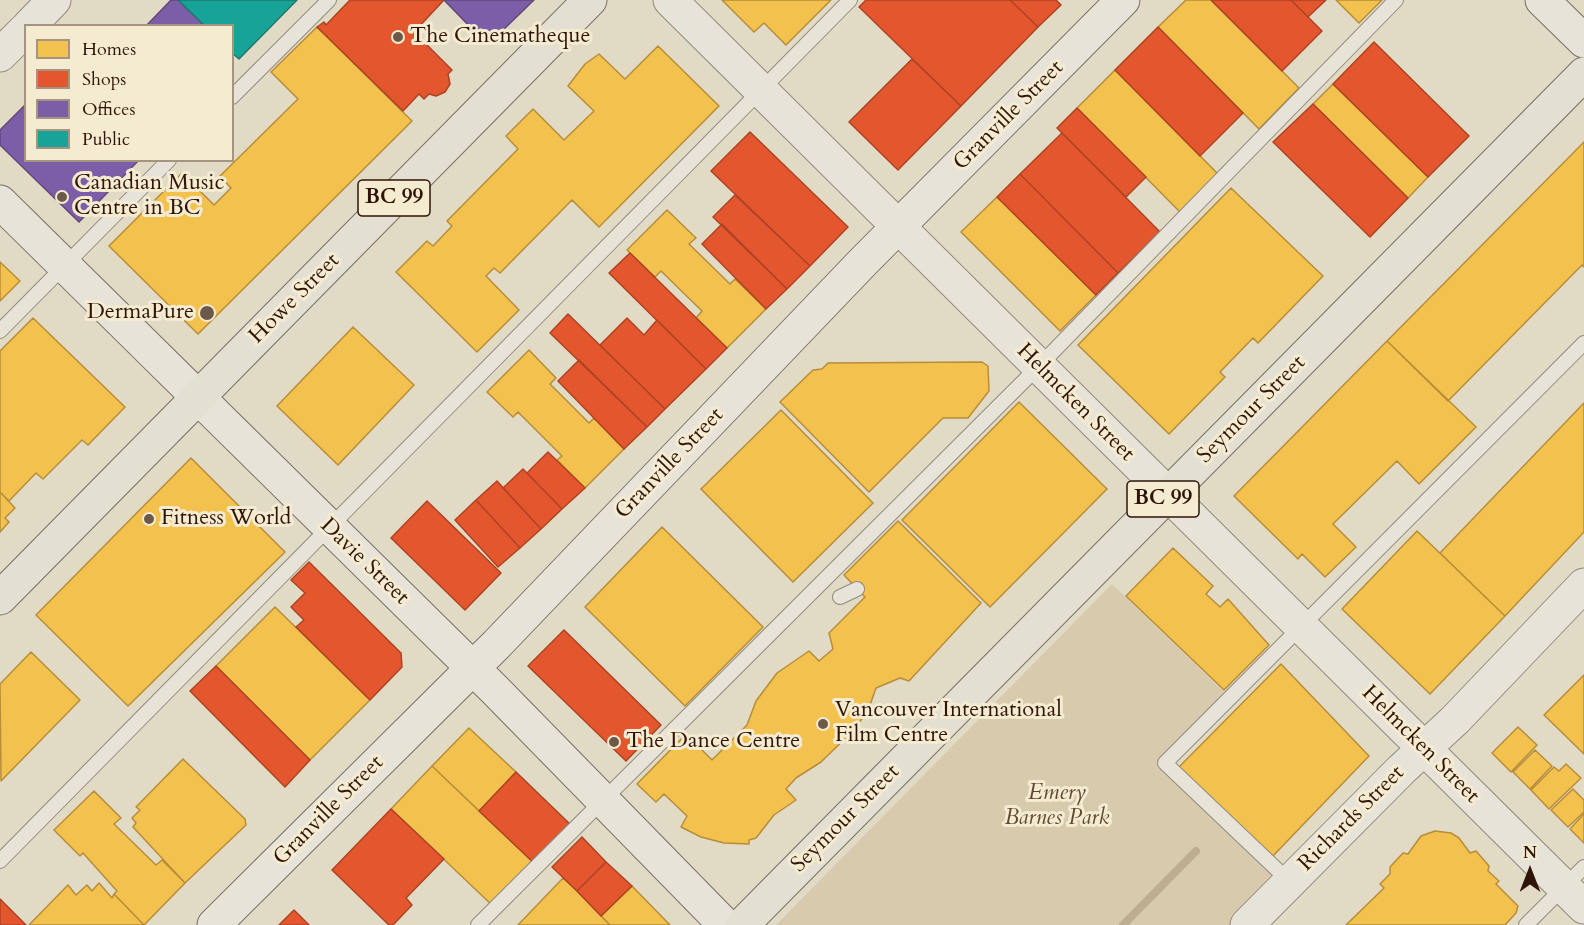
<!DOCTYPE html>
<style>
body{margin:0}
#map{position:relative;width:1584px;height:925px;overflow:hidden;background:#e1dac5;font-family:Cardo,serif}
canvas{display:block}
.legend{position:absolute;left:24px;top:24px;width:210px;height:138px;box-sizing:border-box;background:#f4ebd1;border:2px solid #a59580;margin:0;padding:8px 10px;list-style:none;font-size:18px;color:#2f1407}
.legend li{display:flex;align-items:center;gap:12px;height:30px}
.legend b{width:30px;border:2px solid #a59580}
.north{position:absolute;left:1500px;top:841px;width:60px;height:60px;-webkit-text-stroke:4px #f4ebd1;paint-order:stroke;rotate:0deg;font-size:16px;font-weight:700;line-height:24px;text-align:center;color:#2f1407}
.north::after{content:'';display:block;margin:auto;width:21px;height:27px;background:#2f1407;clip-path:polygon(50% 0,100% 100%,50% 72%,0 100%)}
</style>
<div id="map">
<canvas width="1584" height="925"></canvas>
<ul class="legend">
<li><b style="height:16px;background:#f2c14e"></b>Homes</li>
<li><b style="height:16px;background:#e4572e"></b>Shops</li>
<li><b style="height:16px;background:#7b5ea7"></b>Offices</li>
<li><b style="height:16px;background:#17a398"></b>Public</li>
</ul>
<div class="north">N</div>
</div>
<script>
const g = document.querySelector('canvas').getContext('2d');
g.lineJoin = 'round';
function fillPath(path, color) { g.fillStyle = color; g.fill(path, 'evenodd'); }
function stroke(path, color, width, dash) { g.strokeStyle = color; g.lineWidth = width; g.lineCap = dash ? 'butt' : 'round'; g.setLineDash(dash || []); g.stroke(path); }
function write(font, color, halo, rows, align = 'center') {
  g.font = font + ' Cardo,serif'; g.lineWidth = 6; g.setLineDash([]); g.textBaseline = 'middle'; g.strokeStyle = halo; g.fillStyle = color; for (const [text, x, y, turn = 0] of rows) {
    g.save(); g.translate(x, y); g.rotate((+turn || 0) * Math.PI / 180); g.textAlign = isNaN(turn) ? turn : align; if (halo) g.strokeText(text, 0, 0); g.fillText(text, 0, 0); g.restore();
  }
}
const green = new Path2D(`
 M1112,584l117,113 -64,66 116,110 -51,52h-454z`);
const homes = new Path2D(`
 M722,0h109l-45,45 -22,-22 -10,9z
 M1186,0h25l88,88 -40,41 -101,-102z
 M1336,0h46l-23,23z
 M317,27l95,94 -214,213 -89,-88 73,-73 32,32 17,-17 -11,-12 78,-77 -27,-27z
 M658,46l61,60 -120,121 -27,-27 -72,73 -6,-5 -8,8 33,34 -42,42 -81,-80 31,-31 6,5 19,-20 -5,-5 71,-72 -12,-13 27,-27 31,31 30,-29 -26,-25 17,-22 14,-10 26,25z
 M1115,70l103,104 -38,38 -103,-104z
 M1333,84l95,93 -20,21 -95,-94z
 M1584,142v125l-2,-2 -134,136 -61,-60z
 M1231,188l92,88 -65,67 -5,-5 -33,34 5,5 -56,57 -91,-89z
 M997,197l99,98 -36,36 -99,-99z
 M667,210l29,28 -7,6 41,40 5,-5 31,30 -39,39 -31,-30 6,-7 -41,-40 -6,6 -28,-27z
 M0,262l20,19 -20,20z
 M33,318l92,89 -37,38 -6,-5 -39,39 -7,-6 -27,28 -9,-9v-141z
 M353,327l61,58 -76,80 -61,-59z
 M1387,341l89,86 -57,57 -22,-23 -64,63 23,23 -31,30 -23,-23 -4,5 -64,-63z
 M529,350l27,28 -6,6 39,39 5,-5 30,31 -39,39 -28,-28 5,-4 -44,-44 -5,5 -26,-25z
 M982,362l6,4 1,25 -21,27h-25l-74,74 -89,-90 33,-32 9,-1 6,-6z
 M1019,402l88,87 -117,118 -88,-87z
 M1584,403v129l-79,84 -65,-63z
 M781,410l92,93 -80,79 -92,-93z
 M191,458l94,94 -157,154 -92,-91z
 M0,492l15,16 -10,10 4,4 -9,10z
 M898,521l83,82 -72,78 -9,-3 -24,10 -7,20 -14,21 -34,33 -25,16 -10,11 10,11 -22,15 -18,23 -7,2v4l-25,-1 -23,-6 -20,-10 6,-11 -23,-22 -8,8 -19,-18 49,-50 26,26 35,-35 9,-24 21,-28 32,-22 10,10 14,-12 -4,-16 36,-36 -21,-22z
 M662,527l101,100 -78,79 -100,-99z
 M1417,531l88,85 -75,78 -88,-85z
 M1173,548l40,38 -7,8 14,13 8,-8 41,46 -45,45 -98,-94z
 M275,607l95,93 -60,60 -94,-94z
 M31,652l49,48 -79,81 -1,-97z
 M1281,664l88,92 -98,102 -92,-91z
 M1584,675v79l-40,-39z
 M1518,727l19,18 -26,27 -19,-19z
 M469,728l47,44 -37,39 -47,-45z
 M1535,750l17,16 -22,23 -17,-17z
 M183,759l62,60 1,6 -61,58 -52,-56 3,-4 -4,-5 8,-8 -4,-3z
 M1566,764l15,14 -32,31 -18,-19 23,-23 5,4z
 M432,766l103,98 -41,43 -103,-98z
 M1573,789l11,11v12l-16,15 -17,-17z
 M94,791l27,27 -7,6 42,41 6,-5 23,23 -41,42 -30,-31 3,-3 -34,-38 -3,3 -26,-26z
 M1584,814v29l-14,-14z
 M1435,831l16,2 8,5 11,15 6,-2 13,15 -1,5 11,10 -3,3 22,22 -2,7 -11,12h-159l38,-37 -4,-4 10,-10v-7l13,-14 5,1 13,-18z
 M563,878l14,13 33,34h-92z
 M99,883l13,15 2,-4 30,31h-115l39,-40 8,10 11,-10 5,6z
 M632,886l38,39h-60l-9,-9z`);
const shops = new Path2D(`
 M350,0h94l-30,32 38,38 -4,4 2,10 -5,8 -9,4 -7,-2 -5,5 -5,-5 -16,17 -86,-84 7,-5 2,3z
 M866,0h144l28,27 -77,79 -102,-99z
 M1010,0h46l5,5 -23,22z
 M1211,0h80l31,31 -40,40z
 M1291,0h35l-18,17z
 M1158,27l85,86 -43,43 -85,-86z
 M1374,42l95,94 -41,41 -95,-93z
 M912,59l49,47 -63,64 -49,-48z
 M1313,104l95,94 -38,39 -97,-95z
 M1077,108l69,69 -20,20 -69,-69z
 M750,132l98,95 -38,39 -99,-95z
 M1062,133l98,99 -42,41 -98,-99z
 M1020,174l98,99 -22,22 -99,-98z
 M735,195l75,71 -23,23 -74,-72z
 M722,224l65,65 -21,20 -64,-65z
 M630,253l97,95 -21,21 -97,-96z
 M568,314l97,95 -18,18 -97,-94z
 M627,318l17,17 13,-15 49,49 -41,40 -65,-64z
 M579,360l68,67 -23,22 -66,-68z
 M548,452l37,36 -23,21 -35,-36z
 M523,469l39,40 -21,20 -38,-41z
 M497,481l44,48 -21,19 -44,-48z
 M476,500l44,48 -22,19 -43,-47z
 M427,501l74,72 -36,37 -74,-72z
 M309,562l92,91 1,14 -32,33 -74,-73 8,-7 -13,-13 14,-14 -14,-13z
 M564,630l97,95 -35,36 -98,-95z
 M216,666l94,94 -25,27 -95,-96z
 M516,772l56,54 -37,38 -56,-53z
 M391,809l53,50 -38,39 6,7 -19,20h-4l-57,-55z
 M582,837l24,25 -29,29 -25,-24z
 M606,862l26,24 -31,30 -24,-25z
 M0,899l26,26h-26z
 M294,910l15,15h-30z`);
const offices = new Path2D(`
 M171,0h7l27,26h-59z
 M444,0h90l-33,32 -12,6 -13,-5z
 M26,104v56h113l-60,62 -79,-77v-15z`);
const public = new Path2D(`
 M178,0h119l-58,59 -7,-6v-27h-27z`);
const stream = new Path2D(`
 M1123,925l73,-74`);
const service = new Path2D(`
 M232,97l97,-97
 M0,331l169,-171
 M840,597l17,-8
 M0,861l850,-861
 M1289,881l-124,-118 419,-420
 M478,925l561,-559 357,-366
 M1526,925l58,-58`);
const tertiary = new Path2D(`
 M670,0l914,907
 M29,26l25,-26
 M0,55l26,-26
 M1247,925l154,-155 54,-50 129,-135`);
const secondary = new Path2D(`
 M1542,0l42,41
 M0,202l495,488 230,235
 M214,925l282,-280 367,-383 260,-262`);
const trunk = new Path2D(`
 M0,598l590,-598
 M742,925l842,-851`);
const markers = [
 [398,37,6,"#6d594a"],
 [62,197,6,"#6d594a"],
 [207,313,8,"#6d594a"],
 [149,519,6,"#6d594a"],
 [823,724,6,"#6d594a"],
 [614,742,6,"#6d594a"]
];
const shields = [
 [394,198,72],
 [1163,499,72]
];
const shieldNames = [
 ["BC 99",394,198],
 ["BC 99",1163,499]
];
const poiNames = [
 ["The Cinematheque",410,37],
 ["Canadian Music",74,184],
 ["Centre in BC",74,209],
 ["DermaPure",194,313,"right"],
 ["Fitness World",161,519],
 ["Vancouver International",835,711],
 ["Film Centre",835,736],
 ["The Dance Centre",626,742]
];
const streetNames = [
 ["Granville Street",1009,116,-45],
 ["Howe Street",295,299,-45],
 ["Helmcken Street",1075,403,45],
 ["Seymour Street",1252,410,-45],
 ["Granville Street",670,464,-46],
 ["Davie Street",364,562,44],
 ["Helmcken Street",1420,745,45],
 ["Granville Street",329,811,-45],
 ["Seymour Street",846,819,-45],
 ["Richards Street",1352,819,-45]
];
const parkNames = [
 ["Emery",1057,794],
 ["Barnes Park",1057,819]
];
fillPath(green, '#d7caad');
fillPath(homes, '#f2c14e');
stroke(homes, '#b88d39', 1.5);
fillPath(shops, '#e4572e');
stroke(shops, '#ae4322', 1.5);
fillPath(offices, '#7b5ea7');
stroke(offices, '#644877', 1.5);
fillPath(public, '#17a398');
stroke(public, '#1e786c', 1.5);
stroke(stream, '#bdae92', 8);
stroke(service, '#928a7c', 16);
stroke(tertiary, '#928a7c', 35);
stroke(secondary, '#787064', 35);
stroke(trunk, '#787064', 35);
stroke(service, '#e8e3d9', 14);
stroke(tertiary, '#e8e3d9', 33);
stroke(secondary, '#e8e3d9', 33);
stroke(trunk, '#e4dfd3', 33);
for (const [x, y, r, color] of markers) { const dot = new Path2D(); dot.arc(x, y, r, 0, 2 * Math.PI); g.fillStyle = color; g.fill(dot); stroke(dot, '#f4ebd1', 2); }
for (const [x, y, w] of shields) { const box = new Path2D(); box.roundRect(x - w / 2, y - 18, w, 36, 4.5); g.fillStyle = '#f4ebd1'; g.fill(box); stroke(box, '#2f1407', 1.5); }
write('bold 21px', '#2f1407', null, shieldNames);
write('22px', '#2f1407', '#f4ebd1', poiNames, 'left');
write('22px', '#2f1407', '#f4ebd1', streetNames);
write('italic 22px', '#5f4733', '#f4ebd1', parkNames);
</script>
